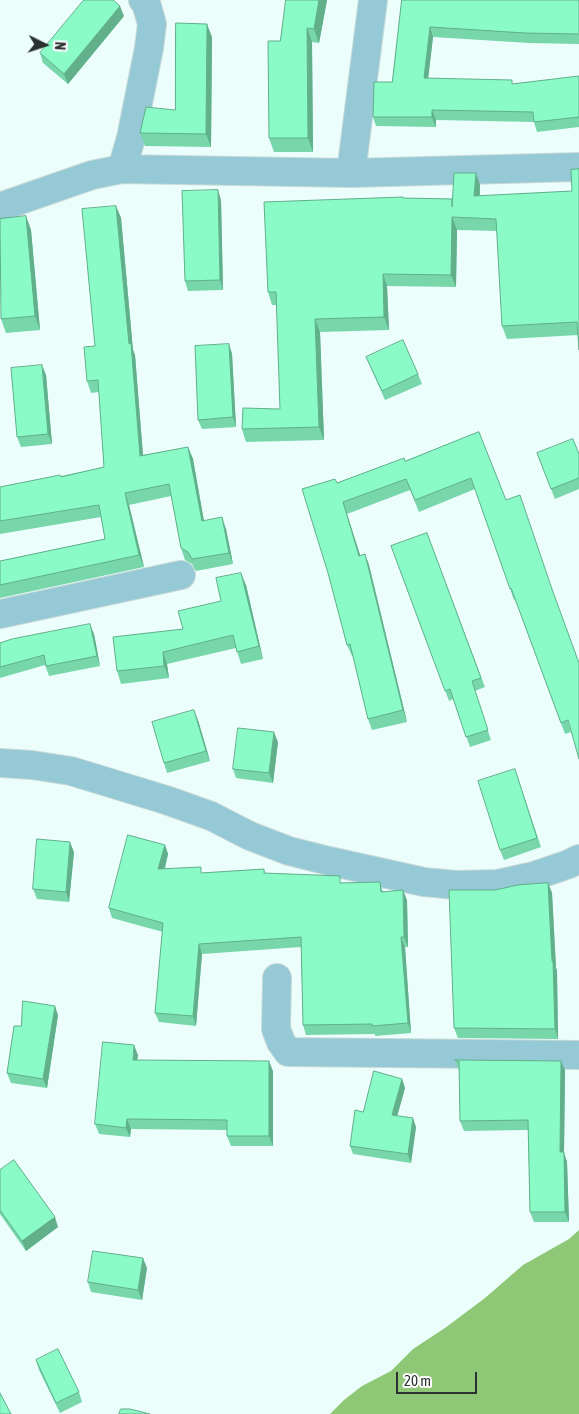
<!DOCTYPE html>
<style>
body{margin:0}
#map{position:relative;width:579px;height:1414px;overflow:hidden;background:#ecfefc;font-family:"Asap Condensed",sans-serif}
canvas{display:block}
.north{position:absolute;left:20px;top:20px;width:50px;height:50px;-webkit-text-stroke:4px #fff;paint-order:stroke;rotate:94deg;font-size:14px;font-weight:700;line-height:20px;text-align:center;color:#293231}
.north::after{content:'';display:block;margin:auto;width:18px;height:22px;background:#293231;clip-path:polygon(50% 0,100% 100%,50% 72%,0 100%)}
.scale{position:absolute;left:396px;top:1372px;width:81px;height:22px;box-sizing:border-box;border:2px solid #293231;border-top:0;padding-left:6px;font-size:15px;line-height:18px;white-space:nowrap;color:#293231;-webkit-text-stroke:4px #fff;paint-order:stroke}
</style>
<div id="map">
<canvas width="579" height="1414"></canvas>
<div class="north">N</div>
<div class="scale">20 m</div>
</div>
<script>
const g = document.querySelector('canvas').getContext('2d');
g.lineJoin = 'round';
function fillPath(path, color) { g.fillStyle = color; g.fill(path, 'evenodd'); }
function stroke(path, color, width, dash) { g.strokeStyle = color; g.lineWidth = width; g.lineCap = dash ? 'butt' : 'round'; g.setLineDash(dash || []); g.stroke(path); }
const forest = new Path2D(`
 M579,1230v184h-249l14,-14 18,-14 29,-15 22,-22 32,-21 40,-30 38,-33 46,-26z`);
const street = new Path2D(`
 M122,169l9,-31 18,-90 3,-24 -6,-21 -3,-3
 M351,173l22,-173
 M0,207l92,-32 30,-6 229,4 228,-6
 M0,614l181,-39
 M0,763l32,2 39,6 95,29 45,16 39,20 39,15 40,10 95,21 32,3 42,-1 36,-8 35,-12 10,-5
 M277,978l-1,51 5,13 7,10 291,3`);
const wall = new Path2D(`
 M327,0l-8,43 -7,-1 1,110h-39l-5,-14 11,-97z
 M402,0h177v44l-50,-1 -96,-6 -5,42 86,5 65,-8v51l-42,5 -3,-10 -98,-2v7l-60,-1 -3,-9 19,-35z
 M124,16l-56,68 -25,-21 -3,-10z
 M212,37l-1,110 -66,-1 -5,-13 35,-23z
 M579,169l-1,166 -71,4 -5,-13 -5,-95 -40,-1 -1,57 -69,-1 2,44 -69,2 4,108 -78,2 -4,-13 38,-20 -3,-104h-5l-4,-13 136,-94 48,1 28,-14v11l92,-5z
 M221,200l2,90 -35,1 -3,-10z
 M116,206l5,12 12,132 2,5 8,100 45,-8 5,12 11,62 22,8 7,35 -37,7 -4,-7 -7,-4 -4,-12 -10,-52 -42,9 15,62 -144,31v-37l105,-22 -4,-22 -101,17v-47l61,-11 43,-9 -5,-75 -8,1 -4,-12 8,-35z
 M26,216l5,14 9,100 -34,3 -5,-14z
 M229,344l3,10 4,73 -34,2 -4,-9z
 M366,357l52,17 4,10 -37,16z
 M46,375l6,69 -31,3 -4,-10z
 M479,432l92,300 -6,2 -50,-135 -1,1 -39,-111 -56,23 -9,-22 -63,24 13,42 5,-2 4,11 38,157 -35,8 -4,-11 -15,-63h-1l-5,-11 -19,-72 9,-90 68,-22z
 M537,453l42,1v35l-24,10z
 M427,533l58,154 -10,4 16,49 -21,7 -17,-48 -4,2 -58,-155z
 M246,585l17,74 -22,5 -5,-16 -69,16 2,14 -48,6 -4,-13 66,-42 38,-28z
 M94,634l6,32 -51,10 -4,-11 -45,13v-35z
 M198,720l12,41 -43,12 -3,-10z
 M278,742l-5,41 -37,-5 -3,-9z
 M515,769l26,78 -37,13 -4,-10z
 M165,845l3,9 -3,15 38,4 61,-4 1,4 78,10 37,-1 3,10 24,8 1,47h-3l6,86 -36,3v-2l-69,1 -3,-10 -2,-78 -99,7 -6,72 -37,-4 -4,-9 8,-81 -51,-14 -3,-10z
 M74,852l-5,50 -32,-3 -4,-10z
 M548,883l4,10 4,75 1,3 1,68 -100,-1 -4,-10 41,-138z
 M58,1015l-11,73 -36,-5 -4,-10 14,-47z
 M138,1055l-1,5 136,11v75h-42l-4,-10v-6l-96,-1 -1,8 -31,-3 -4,-10z
 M456,1061l109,9 -1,83 3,9 2,60h-35l-4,-10 -2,-82 -64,1 -4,-10 -1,-50z
 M402,1079l3,9 -8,28 19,11 -5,36 -58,-9 -3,-8 13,-34z
 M0,1170l58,57 -32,24 -26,-37z
 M147,1268l-5,32 -51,-8 -3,-10z
 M36,1360l43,32 3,10 -22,11 -21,-43z`);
const shadedWall = new Path2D(`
 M319,0h8l-8,43 -5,-14z
 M120,6l4,10 -56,68 -4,-10z
 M207,24l5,13 -1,110 -5,-13z
 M430,27l3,10 -6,51 -3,-10z
 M307,28l5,14 1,110 -5,-14z
 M432,110l4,10v7l-4,-10z
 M476,173l4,12 -1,23 -5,-12z
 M218,190l3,10 2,90 -3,-10z
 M116,206l5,12 12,132 2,5 9,113 -4,-12z
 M26,216l5,14 9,100 -5,-14z
 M452,217l5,13 -1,57 -5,-12z
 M383,274l4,12 2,44 -5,-13z
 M315,319l5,13 4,108 -5,-13z
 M229,344l3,10 4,73 -3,-10z
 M42,365l4,10 6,69 -4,-10z
 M188,447l5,12 13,74 -4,-12z
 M125,493l4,12 15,62 -5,-12z
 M343,502l4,12 17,53 -5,-11z
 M222,517l4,12 7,35 -4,-11z
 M365,554l4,11 38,157 -4,-12z
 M241,573l5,12 17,74 -4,-13z
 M90,624l4,10 6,32 -3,-10z
 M163,652l4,12 2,14 -5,-12z
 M194,710l4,10 12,41 -4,-10z
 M274,732l4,10 -5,41 -4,-10z
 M70,842l4,10 -5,50 -3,-10z
 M165,845l3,9 -6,25 -4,-10z
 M548,883l4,10 4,75 1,3 1,68 -3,-10z
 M403,890l4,10 1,47 -4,-10z
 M401,937l4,10 6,86 -3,-10z
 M199,944l3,10 -6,72 -3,-10z
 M55,1006l3,9 -11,73 -4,-9z
 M134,1045l4,10 -2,14 -3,-9z
 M269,1061l4,10v75l-4,-10z
 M561,1061l4,9 -1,83 3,9 2,60 -4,-10 -5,-60z
 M402,1079l3,9 -10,36 -3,-9z
 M413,1118l3,9 -5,36 -3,-9z
 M127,1119l4,10 -1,8 -4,-9z
 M55,1217l3,10 -32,24 -4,-10z
 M143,1258l4,10 -5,32 -4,-10z`);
const building = new Path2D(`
 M84,0h29l7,6 -56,68 -24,-21z
 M286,0h33l-5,29 -7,-1 1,110h-39l-1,-97h12z
 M402,0h177v34l-54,-1 -95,-6 -6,51 88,2v4l67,-8v41l-45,5 -1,-10 -101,-2v7h-59l1,-35h18z
 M176,23l31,1 -1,110 -66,-1 6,-26 29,3z
 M579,169v181l-2,-28 -75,4 -6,-107 -44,-2 -1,58 -68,-1 1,43 -69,2 4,108 -77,2 1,-21 37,1 -4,-117h-8l-4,-90 139,-5v1l49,1v8l2,-34h22l-2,23 98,-5 -1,-21z
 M218,190l2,90 -35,1 -3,-90z
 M116,206l13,138 2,-1 9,113 48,-9 14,74 20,-4 7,36 -37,6 -4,-7 -7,-4 -12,-64 -44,9 14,62 -139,30v-24l105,-22 -6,-34 -99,16v-34l60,-12 1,2 43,-10 -6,-87 -11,1 -3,-34 11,-1 -13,-137z
 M26,216l9,100 -34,3 -1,-100z
 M403,340l15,34 -36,17 -16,-34z
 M229,344l4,73 -35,3 -3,-74z
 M42,365l6,69 -31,3 -6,-69z
 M479,432l27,68 14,-5 33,97 26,71v96l-11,-39 -7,3 -50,-135 -1,1 -39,-111 -56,22 -9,-21 -63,23 16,54 6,-2 38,156 -35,9 -18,-75 -3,1 -19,-72 -26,-84 33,-10 2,4 67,-25 1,3z
 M573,439l6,15v24l-28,11 -14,-36z
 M427,533l54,145 -9,3 16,49 -22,7 -16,-48 -5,2 -54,-145z
 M241,573l18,73 -22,6 -4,-17 -70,17 1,14 -47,5 -4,-34 70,-8 -5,-18 43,-10 -5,-23z
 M90,624l7,32 -51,10 -2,-11 -44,12v-24l12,-4z
 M194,710l12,41 -42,12 -12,-41z
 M238,728l36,4 -5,41 -36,-4z
 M515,769l22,69 -37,12 -22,-69z
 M128,835l37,10 -7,24 43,-2v6l63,-4v4l76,3v7l40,-1 1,10 22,-2 1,47h-3l7,86 -36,3v-2l-69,1 -2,-88 -102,7 -6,72 -38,-3 8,-90 -54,-15z
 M37,839l33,3 -4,50 -33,-3z
 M548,883l4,78h1l2,68 -101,-1 -5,-138h46l23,-5z
 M23,1001l32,5 -12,73 -36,-6 7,-47h7z
 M103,1042l31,3 -1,15 136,1v75h-42v-16l-100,-1 -1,9 -31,-4z
 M455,1060l106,1 -1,91h4l1,60h-35l-2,-92 -68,1 -1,-60h-3z
 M374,1071l28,8 -10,36 21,3 -5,36 -58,-8 5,-36 8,2z
 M14,1160l41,57 -33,24 -22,-31v-40z
 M93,1251l50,7 -5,32 -50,-8z
 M58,1349l21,43 -23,11 -20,-43z
 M0,1393l11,21h-11z
 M121,1409h9l20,5h-31z`);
fillPath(forest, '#8ec775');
stroke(street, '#c9d9d7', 30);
stroke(street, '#95c9d5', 28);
fillPath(wall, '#77d7ab');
fillPath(shadedWall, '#61af8b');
fillPath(building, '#8afac7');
stroke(building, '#61af8b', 1);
</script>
